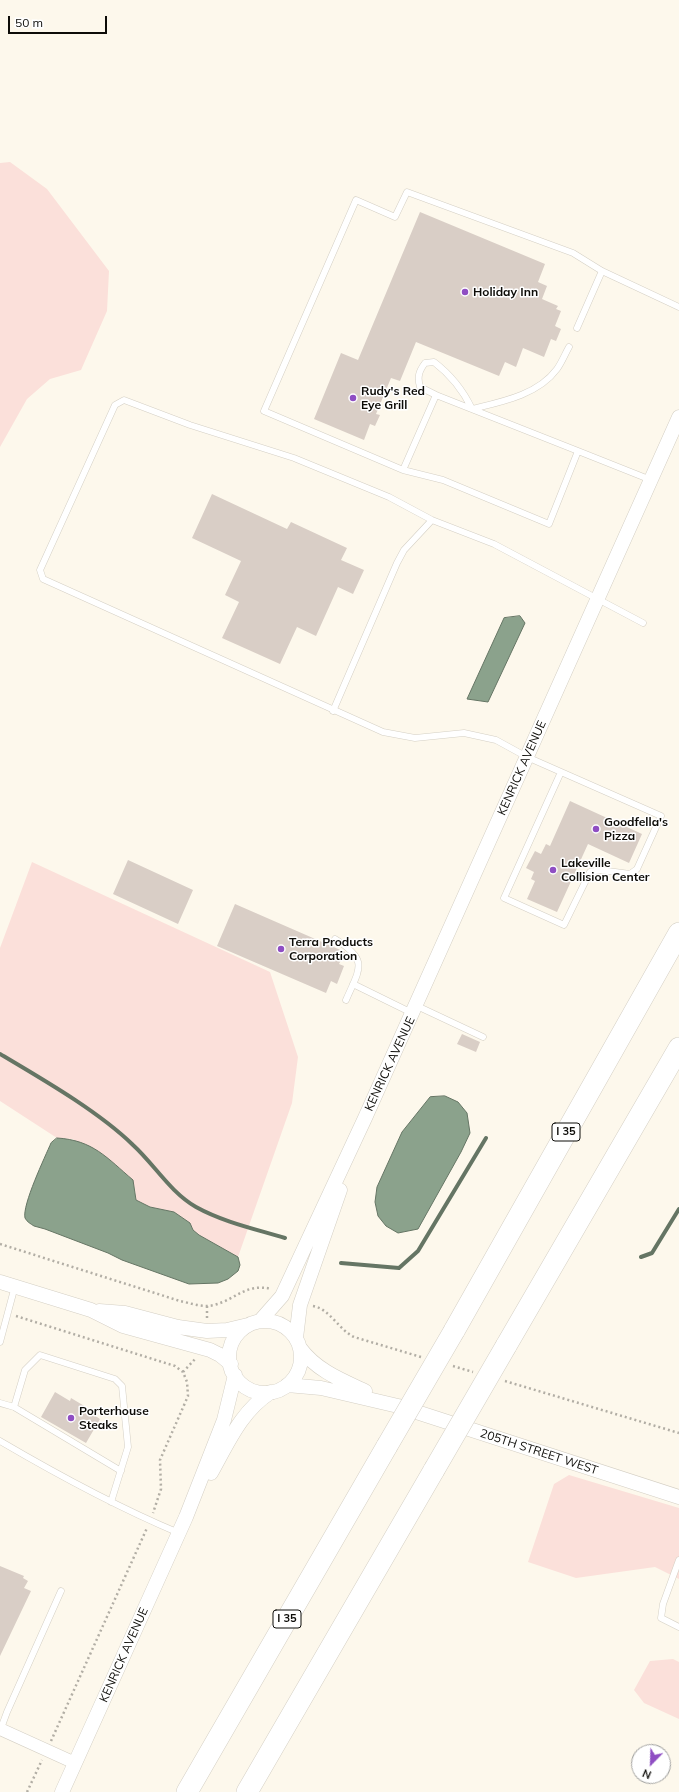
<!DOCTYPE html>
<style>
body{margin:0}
#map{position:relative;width:679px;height:1792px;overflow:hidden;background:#fdf8ec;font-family:Mulish,sans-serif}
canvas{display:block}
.north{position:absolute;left:631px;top:1744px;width:40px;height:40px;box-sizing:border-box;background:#fff;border:1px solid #9e9e9c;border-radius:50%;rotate:203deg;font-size:11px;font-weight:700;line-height:16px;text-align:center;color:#0d0c08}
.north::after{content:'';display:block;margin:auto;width:14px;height:18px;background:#8f4ec3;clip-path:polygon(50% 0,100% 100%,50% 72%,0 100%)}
.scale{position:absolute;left:8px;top:16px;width:99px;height:18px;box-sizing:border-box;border:2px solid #0d0c08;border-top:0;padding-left:5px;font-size:12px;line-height:14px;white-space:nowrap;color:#0d0c08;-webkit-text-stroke:3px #fff;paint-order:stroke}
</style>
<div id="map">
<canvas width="679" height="1792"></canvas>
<div class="north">N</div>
<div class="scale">50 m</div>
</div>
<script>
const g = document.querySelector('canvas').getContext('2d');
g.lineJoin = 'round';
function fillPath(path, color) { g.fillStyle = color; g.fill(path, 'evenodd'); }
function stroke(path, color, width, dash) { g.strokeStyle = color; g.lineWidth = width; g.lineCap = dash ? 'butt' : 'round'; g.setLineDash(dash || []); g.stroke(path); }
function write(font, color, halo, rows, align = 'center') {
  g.font = font + ' Mulish,sans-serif'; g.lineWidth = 3; g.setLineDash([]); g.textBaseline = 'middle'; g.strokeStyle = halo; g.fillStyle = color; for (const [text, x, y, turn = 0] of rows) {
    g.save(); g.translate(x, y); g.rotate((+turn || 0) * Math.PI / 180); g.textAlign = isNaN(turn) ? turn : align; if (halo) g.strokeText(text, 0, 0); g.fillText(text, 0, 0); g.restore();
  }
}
const green = new Path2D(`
 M10,162l37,27 62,82 -2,40 -26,59 -31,9 -23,20 -27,48v-284z
 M32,862l238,110 28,85 -6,46 -54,154 -39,-22 -6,-5 -3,-7 -16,-11 -24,-5 -14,-7 -1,-12 -62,-49 -16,-1 -57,-37v-153z
 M569,1475l110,33v71l-24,-12 -79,11 -48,-16 26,-78z
 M673,1659l6,3v57l-35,-16 -10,-13 16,-29z`);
const water = new Path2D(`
 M520,616l5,7 -37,79 -21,-3 37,-81z
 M445,1096l13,6 9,11 3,20 -9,19 -43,77 -20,4 -12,-7 -8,-10 -3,-14 2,-15 25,-55 28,-35z
 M57,1138c36,2 50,20 76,42l3,20 14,7 24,5 16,11 3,7 6,5 39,22 2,8 -2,6 -10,8 -10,4 -29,1 -67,-24 -14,-7 -63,-24 -11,-3c-3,-2 -7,-4 -9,-8 -3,-13 20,-61 26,-75z`);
const stream = new Path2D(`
 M0,1054c42,25 98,57 133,91 21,19 37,47 63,62 27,15 59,22 89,31
 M641,1257l11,-4 27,-44
 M341,1263l58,5 19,-17 68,-113`);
const building = new Path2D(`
 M420,212l125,52 -7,18 9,4 -5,13 16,7 -2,3 5,2 -6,15 6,3 -5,12 -5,-2 -7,18 -21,-9 -7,19 -11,-5 -6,14 -83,-34 -16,39 -9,-3 -15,36 4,1 -5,11 -5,-2 -6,16 -50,-21 27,-66 17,7z
 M212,494l75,35 4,-7 56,26 -6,12 23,10 -11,24 -15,-7 -22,49 -19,-9 -17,37 -58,-26 17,-36 -14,-7 16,-34 -49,-23z
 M570,801l72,33 -13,29 -41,-19 -31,68 -30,-13 8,-18 -4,-2 3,-7 -8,-4 9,-17 6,3 5,-10 4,2z
 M128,860l65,30 -15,34 -65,-30z
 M235,904l110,48 -6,12 5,2 -7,18 -6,-3 -5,12 -109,-47z
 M462,1034l18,8 -4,10 -19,-8z
 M55,1392l15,9 1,-3 15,9 -1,2 15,10 -14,24 -45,-26z
 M0,1566l24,10 -1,2 5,3 -4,7 7,3 -31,65z`);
const path = new Path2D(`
 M0,1244l180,57c10,2 23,7 34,4 23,-6 31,-22 58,-16
 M313,1306c17,3 26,24 41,31l67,20
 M16,1316l159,50 8,6 4,10 1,14 -28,64 1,29 -8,24
 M207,1318v-12
 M453,1366l20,6
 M183,1372l13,-14
 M505,1381l174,52
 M51,1741l96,-213
 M27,1792l15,-32`);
const service = new Path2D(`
 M577,328l25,-57
 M436,395l-16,-8c-3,-10 -1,-16 5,-24l9,-1c17,13 29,28 38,47 29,-7 66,-14 85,-40 5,-7 8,-15 12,-22
 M403,470l33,-75 142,56
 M651,480l-73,-29 -29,73 -106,-44 -40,-10 -139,-59 92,-211 39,17 12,-25 166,61 29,18 77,36
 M333,711l64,-148 7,-13 28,-30
 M561,772l-57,126 60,27 26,-53 10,-2 30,4 7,-5 24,-53 -134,-59 -31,-17 -32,-7 -49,5 -32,-6 -340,-153 -3,-9 75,-165 9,-5 66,25 104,33 95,39 43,23 62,24 149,79
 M335,939c34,21 25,29 11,61
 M353,984l59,29
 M417,1006l66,31
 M0,1342l15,-56
 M0,1403l14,4 11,-37 15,-15 75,24 7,7 6,61 -17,55
 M14,1407l107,64
 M0,1441c58,34 117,66 179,92
 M679,1560l-16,44 -2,14 18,9
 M0,1731l7,-19 54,-121`);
const minor = new Path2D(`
 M0,1729l75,34`);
const tertiary = new Path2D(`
 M0,1282l91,28 32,16 87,24 10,5 11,9
 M99,1311l26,2 53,14 29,4 20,-1 21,-5
 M260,1321l22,-25 83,-178 314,-701
 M229 1357a36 36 0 1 1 72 0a36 36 0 1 1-72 0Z
 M296,1338l4,-33 40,-115
 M300,1348c16,22 41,32 65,43
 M287,1385l34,3 77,18 281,91
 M211,1473c17,-30 30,-62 60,-81
 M62,1792l124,-275 38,-97 11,-45`);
const motorway = new Path2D(`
 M454,1331l225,-398
 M506,1346l173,-298
 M187,1792l200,-346
 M247,1792l187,-322`);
const motorwayBridge = new Path2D(`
 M387,1446l67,-115
 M434,1470l72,-124`);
const markers = [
 [465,292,4,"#8f4ec3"],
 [353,398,4,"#8f4ec3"],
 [596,829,4,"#8f4ec3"],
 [553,870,4,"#8f4ec3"],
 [281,949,4,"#8f4ec3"],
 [71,1418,4,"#8f4ec3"]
];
const shields = [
 [566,1132,28],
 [287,1619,28]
];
const shieldNames = [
 ["I 35",566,1132],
 ["I 35",287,1619]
];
const poiNames = [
 ["Holiday Inn",473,292],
 ["Rudy's Red",361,391],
 ["Eye Grill",361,405],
 ["Goodfella's",604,822],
 ["Pizza",604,836],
 ["Lakeville",561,863],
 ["Collision Center",561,877],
 ["Terra Products",289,942],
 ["Corporation",289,956],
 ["Porterhouse",79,1411],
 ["Steaks",79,1425]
];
const streetNames = [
 ["KENRICK AVENUE",522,768,-66],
 ["KENRICK AVENUE",390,1064,-65],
 ["205TH STREET WEST",539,1452,18],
 ["KENRICK AVENUE",124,1655,-66]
];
fillPath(green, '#fbe0da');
fillPath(water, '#8ba28c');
stroke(water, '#657564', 1);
stroke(stream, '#657564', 4);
fillPath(building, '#d9cec6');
stroke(service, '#d4cfc4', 7);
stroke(minor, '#d4cfc4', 13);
stroke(tertiary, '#d4cfc4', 15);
stroke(motorway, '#d4cfc4', 22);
stroke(path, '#b2aea5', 2.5, [2, 3]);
stroke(service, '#fff', 6);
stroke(minor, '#fff', 12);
stroke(tertiary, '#fff', 14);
stroke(motorway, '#fff', 21);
stroke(motorwayBridge, '#d4cfc4', 22, []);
stroke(motorwayBridge, '#fff', 21);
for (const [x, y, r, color] of markers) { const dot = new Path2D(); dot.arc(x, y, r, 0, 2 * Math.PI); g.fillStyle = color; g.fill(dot); stroke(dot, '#fff', 1.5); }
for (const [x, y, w] of shields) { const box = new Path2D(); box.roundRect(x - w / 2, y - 9, w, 18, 3); g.fillStyle = '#fff'; g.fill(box); stroke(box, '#0d0c08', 1); }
write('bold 11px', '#0d0c08', null, shieldNames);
write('bold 12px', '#0d0c08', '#fff', poiNames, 'left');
write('12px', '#0d0c08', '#fff', streetNames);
</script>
